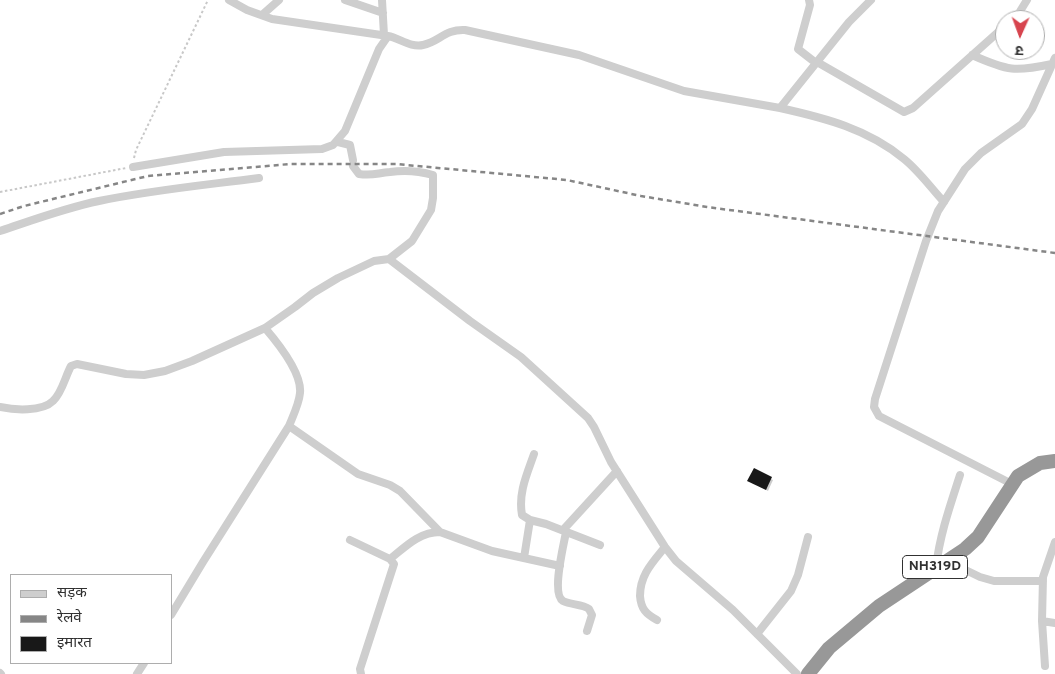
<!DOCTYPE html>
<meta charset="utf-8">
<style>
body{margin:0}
#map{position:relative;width:1055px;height:674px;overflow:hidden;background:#fff;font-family:Overpass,"Noto Sans Devanagari",sans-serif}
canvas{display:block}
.legend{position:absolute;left:10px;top:574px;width:162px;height:90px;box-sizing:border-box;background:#fff;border:1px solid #adadad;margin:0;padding:6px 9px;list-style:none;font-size:15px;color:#313131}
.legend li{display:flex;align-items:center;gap:10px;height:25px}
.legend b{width:25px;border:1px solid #adadad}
.north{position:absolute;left:995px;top:10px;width:50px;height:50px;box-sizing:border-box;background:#fff;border:1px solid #adadad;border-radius:50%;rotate:182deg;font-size:14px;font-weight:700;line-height:20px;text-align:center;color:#313131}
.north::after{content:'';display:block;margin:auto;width:18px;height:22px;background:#d7444e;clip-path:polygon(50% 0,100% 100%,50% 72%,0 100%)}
</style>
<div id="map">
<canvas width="1055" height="674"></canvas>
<ul class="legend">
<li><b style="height:6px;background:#cecece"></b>सड़क</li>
<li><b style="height:6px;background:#868686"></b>रेलवे</li>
<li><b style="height:14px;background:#181818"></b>इमारत</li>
</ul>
<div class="north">उ</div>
</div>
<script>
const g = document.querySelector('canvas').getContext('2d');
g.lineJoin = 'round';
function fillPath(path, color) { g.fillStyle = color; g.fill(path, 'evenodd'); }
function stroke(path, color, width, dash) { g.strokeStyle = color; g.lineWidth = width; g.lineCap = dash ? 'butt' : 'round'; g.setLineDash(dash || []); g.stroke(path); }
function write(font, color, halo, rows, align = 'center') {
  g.font = font + ' Overpass,sans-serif'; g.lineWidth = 5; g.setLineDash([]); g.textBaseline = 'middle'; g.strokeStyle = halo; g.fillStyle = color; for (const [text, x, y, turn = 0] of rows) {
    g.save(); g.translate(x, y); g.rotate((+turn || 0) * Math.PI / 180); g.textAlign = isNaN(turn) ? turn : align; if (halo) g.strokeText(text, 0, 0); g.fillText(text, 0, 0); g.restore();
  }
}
const shadow = new Path2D(`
 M754,470l19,10 -5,11 -19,-10z`);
const building = new Path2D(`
 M754,468l18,9 -6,13 -19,-9z`);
const path = new Path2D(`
 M134,158l2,-8 72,-150
 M0,192l126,-24`);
const street = new Path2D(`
 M229,0l18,10 25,9 116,17
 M345,0l38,13
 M382,0l2,35
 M809,0l1,5 -12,44 18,14
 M262,15l17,-15
 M1011,20l8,-7 8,-13
 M972,55c36,16 43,17 80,9
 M817,62l87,50 9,-4 92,-82
 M780,108c45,10 88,21 124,51 15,12 27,29 40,43
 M338,142l12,3 3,15
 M133,167l91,-15 98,-3 11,-4 12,-14 34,-82 9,-13c11,2 23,12 35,9 16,-3 22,-16 42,-15l114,25 105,36 96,17 69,-86 22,-22
 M0,231c33,-11 65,-23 99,-30 53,-11 107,-16 160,-23
 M389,259l81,62 51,36 67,61 6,9 17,35 54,85 11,14 57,49 64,64
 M0,407c14,3 42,5 53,-6 9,-8 12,-24 18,-35l6,-2 49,10 18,1 21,-4 27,-10 73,-33 30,-21 18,-14 25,-15 36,-17 15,-2 23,-18 19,-31 2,-12v-23c-14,-4 -29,-5 -43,-3 -13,1 -17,4 -31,2l-6,-8
 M289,426l69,48 32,11 10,6 40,41
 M1012,484l-133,-68 -5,-9 1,-8 51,-158 12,-30 27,-42 16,-16 41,-29 10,-15 23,-51
 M530,520l-8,-5c-4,-22 5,-41 12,-61
 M563,530l54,-59
 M566,532c-2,12 -15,62 -3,69 8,4 19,3 26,8l3,6 -5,16
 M350,540l40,19 4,5 -34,105 1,5
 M524,558l6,-38 16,4 54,21
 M390,559c15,-12 29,-27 50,-27l52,19 68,15
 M947,561l33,16 14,4h49
 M936,567c4,-33 14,-61 24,-92
 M171,615l32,-53 86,-136c4,-10 10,-22 11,-33 2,-20 -23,-51 -35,-65
 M657,620c-11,-6 -16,-11 -17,-24 0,-21 12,-33 25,-49
 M1042,621l13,2
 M757,634l34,-43 7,-16 10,-38
 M1045,666l-3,-45 1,-44 12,-35
 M0,673l1,1
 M137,674l7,-11`);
const highway = new Path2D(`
 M808,674l21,-26 50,-42 86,-57 13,-12 40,-61 22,-13 15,-2`);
const rail = new Path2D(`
 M0,214l24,-8 124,-30 142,-12h106l171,16 74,16 66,11 348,46`);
const shields = [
 [935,567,65]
];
const shieldNames = [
 ["NH319D",935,567]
];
fillPath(shadow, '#0003');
fillPath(building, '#181818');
stroke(path, '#c8c8c8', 2, [2.5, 2.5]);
stroke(street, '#cecece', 8);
stroke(highway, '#989898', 14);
stroke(rail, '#868686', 2.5, [5, 4]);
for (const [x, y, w] of shields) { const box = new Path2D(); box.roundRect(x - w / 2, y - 11.5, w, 23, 4); g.fillStyle = '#fff'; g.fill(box); stroke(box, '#313131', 1); }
write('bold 14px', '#313131', null, shieldNames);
</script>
